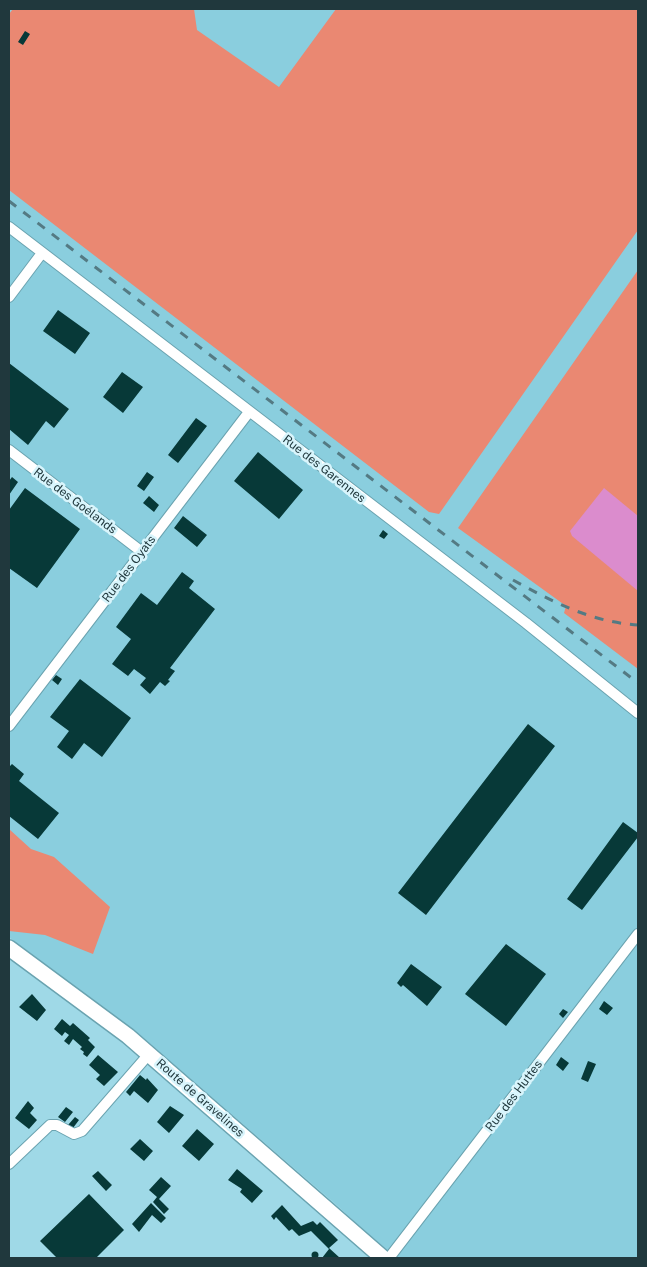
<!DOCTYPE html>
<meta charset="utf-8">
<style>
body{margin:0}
#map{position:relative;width:647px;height:1267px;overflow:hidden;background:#9fd9e7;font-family:"Public Sans",sans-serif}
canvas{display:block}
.frame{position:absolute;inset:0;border:10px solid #20383d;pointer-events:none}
</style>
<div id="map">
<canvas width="647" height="1267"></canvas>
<div class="frame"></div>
</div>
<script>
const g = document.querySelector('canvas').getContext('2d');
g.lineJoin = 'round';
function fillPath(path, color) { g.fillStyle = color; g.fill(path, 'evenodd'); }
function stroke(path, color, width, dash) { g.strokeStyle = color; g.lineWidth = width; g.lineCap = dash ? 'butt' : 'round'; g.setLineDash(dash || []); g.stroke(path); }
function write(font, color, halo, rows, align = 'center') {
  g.font = font + ' "Public Sans",sans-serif'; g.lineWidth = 5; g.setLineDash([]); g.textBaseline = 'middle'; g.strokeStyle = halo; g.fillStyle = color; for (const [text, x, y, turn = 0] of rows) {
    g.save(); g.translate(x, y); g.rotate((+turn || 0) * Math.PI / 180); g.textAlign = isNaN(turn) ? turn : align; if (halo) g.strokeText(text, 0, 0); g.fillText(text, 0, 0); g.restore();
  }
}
const built = new Path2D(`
 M9,9h629v1249h-245l-54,-51 -192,-166 -138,-104z`);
const green = new Path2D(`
 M13,9h181l3,21 82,57 57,-78h302v221l-199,284 -10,-2 -420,-322v-176z
 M638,270v399l-74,-56 2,-7 -108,-78z
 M9,829l22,20 23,8 56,50 -17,47 -48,-19 -36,-4z`);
const water = new Path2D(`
 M604,488l34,28v75l-66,-55 -2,-5z`);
const building = new Path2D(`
 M25,31l5,3 -7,11 -5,-3z
 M58,310l32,23 -15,21 -32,-23z
 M9,363l60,46 -15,19 -8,-7 -18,24 -19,-16z
 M122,372l21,15 -20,26 -20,-16z
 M196,418l11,8 -29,37 -10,-8z
 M258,452l45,38 -24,29 -45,-38z
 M147,472l7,5 -10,14 -7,-5z
 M12,477l6,5 -9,13v-14z
 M25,488l55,41 -43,59 -28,-20v-58z
 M149,496l10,9 -5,7 -11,-9z
 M183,516l24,19 -10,12 -23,-19z
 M383,530l5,4 -4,5 -5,-3z
 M182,572l12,9 -5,7 26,21 -45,59 5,3 -7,9 2,1 -5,5 -5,-4 -10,12 -10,-9 6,-7 -12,-9 -6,7 -16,-12 19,-25 -15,-12 25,-34 16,12z
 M56,675l6,4 -4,6 -6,-5z
 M80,679l51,39 -29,39 -18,-14 -12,16 -15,-12 12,-16 -19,-14z
 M528,724l27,22 -129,169 -28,-22z
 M12,764l12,10 -5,7 40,32 -21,26 -29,-23v-49z
 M623,822l15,11v4l-56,73 -15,-11z
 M506,944l40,30 -40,52 -41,-32z
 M411,964l31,23 -15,19 -24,-21 -2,2 -4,-4z
 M32,994l14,16 -9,11 -18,-14z
 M604,1001l9,7 -6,7 -8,-6z
 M563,1009l5,3 -5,6 -4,-4z
 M62,1019l8,7 3,-3 17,15 -2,2 7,7 -8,10 -4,-3 1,-2 -4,-3 2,-2 -9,-8 -4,6 -5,-4 5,-6 -4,-3 -3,4 -8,-7z
 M98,1055l20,17 -14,14 -8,-7 4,-4 -11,-10z
 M561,1057l8,6 -6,8 -7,-6z
 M588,1061l8,3 -8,18 -7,-3z
 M140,1075l6,5 1,-2 11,12 -10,13 -14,-12 -4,5 -4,-4z
 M28,1101l6,7 -4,5 7,7 -8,9 -14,-11z
 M170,1106l14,9 -15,18 -12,-11z
 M66,1107l7,5 -8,10 -7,-5z
 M75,1117l4,3 -6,8 -5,-3z
 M197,1129l17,15 -15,17 -17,-15z
 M140,1139l13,12 -9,10 -14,-12z
 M237,1169l26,22 -11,12 -12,-11 2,-3 -14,-9z
 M98,1171l14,14 -6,6 -14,-15z
 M161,1177l10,9 -12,13 10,10 -5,5 -11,-12 4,-5 -8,-7z
 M89,1194l35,36 -28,28h-39l-17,-17z
 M151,1203l15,15 -5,5 -9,-8 -13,17 -7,-8z
 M282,1205l19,21 12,-5 4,4 3,-3 18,18 -9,8 11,10h-18l7,-9 -18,-18 -12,5 -7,-7 -3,2 -13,-14 -2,3 -3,-4z
 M311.5 1255a3.5 3.5 0 1 1 7 0a3.5 3.5 0 1 1-7 0Z`);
const minor = new Path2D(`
 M9,227l517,396 112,90
 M9,297l33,-44
 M9,450l133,102
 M9,726l240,-314
 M9,1164l41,-39h7l17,9 8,-3 67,-77
 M389,1258l249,-324`);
const secondary = new Path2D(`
 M9,948l119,88 255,222`);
const rail = new Path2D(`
 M9,201l629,482
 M513,580c40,22 78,42 125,45`);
const streetNames = [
 ["Rue des Garennes",324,469,38],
 ["Rue des Goélands",75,501,37],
 ["Rue des Oyats",129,569,-53],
 ["Rue des Huttes",514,1096,-53],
 ["Route de Gravelines",200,1098,41]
];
fillPath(built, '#8acede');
fillPath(green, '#ea8872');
fillPath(water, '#db8ccd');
fillPath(building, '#073938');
stroke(minor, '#6aa3b0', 12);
stroke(secondary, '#6aa3b0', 18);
stroke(minor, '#fff', 10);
stroke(secondary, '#fff', 15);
stroke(rail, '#547a83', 3, [9, 9]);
write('12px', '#20383d', '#d8f5fc', streetNames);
</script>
